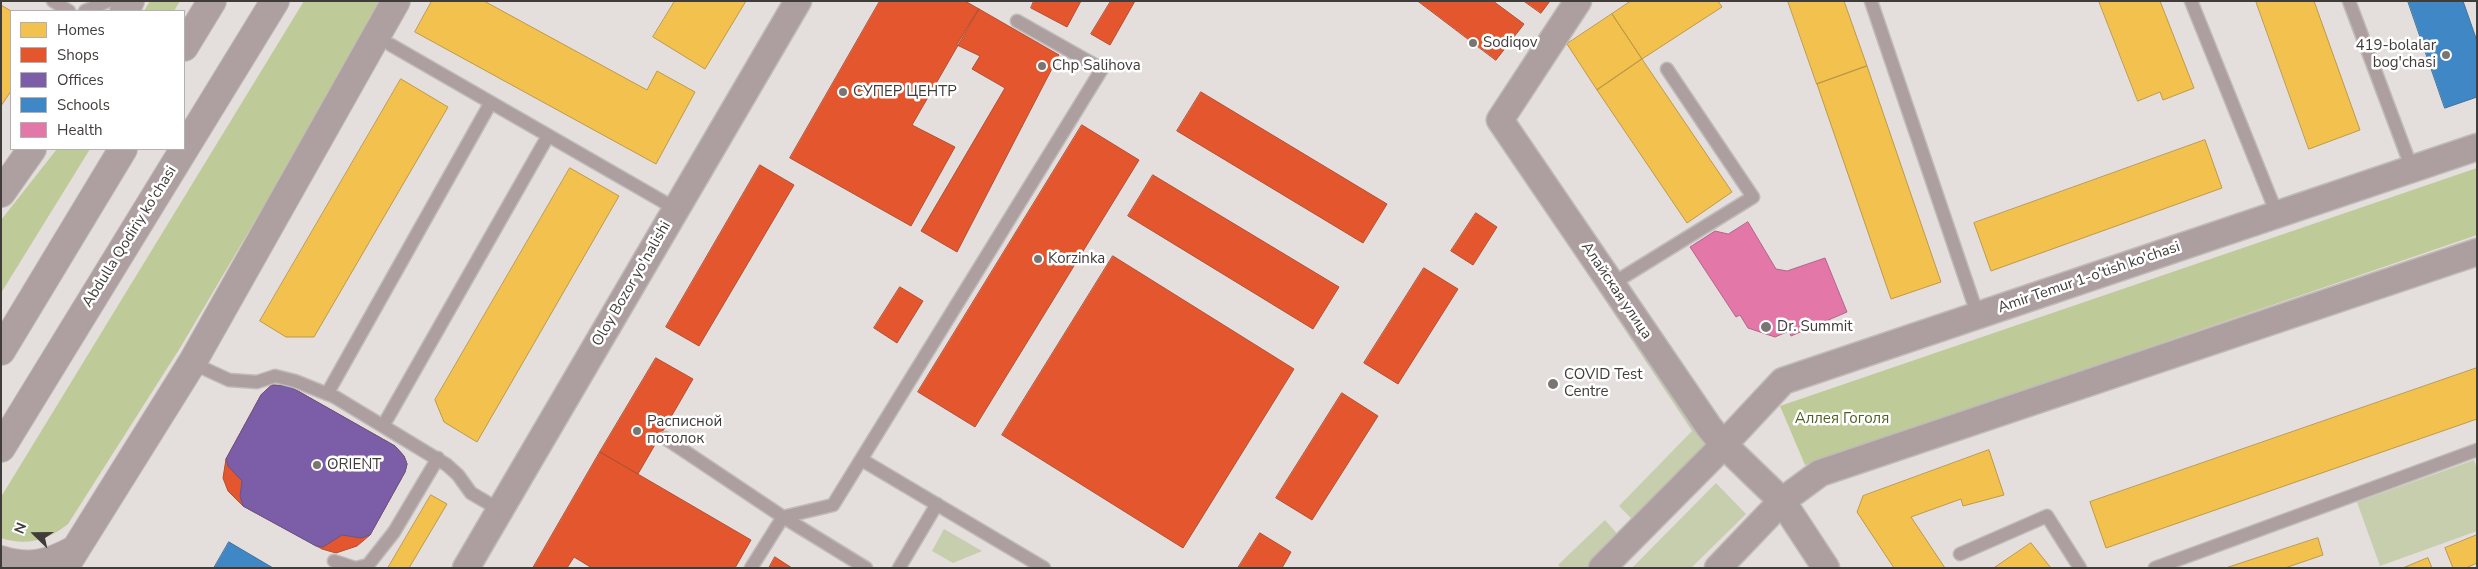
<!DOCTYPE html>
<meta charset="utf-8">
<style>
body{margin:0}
#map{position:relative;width:2478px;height:569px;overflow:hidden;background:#e4dedc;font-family:"Nunito Sans",sans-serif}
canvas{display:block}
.frame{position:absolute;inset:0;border:2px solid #403c3a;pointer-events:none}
.legend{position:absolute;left:10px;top:10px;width:175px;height:140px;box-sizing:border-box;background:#fff;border:1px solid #b3b1b0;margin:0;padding:6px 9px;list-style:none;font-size:15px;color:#403c3a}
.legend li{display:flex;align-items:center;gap:10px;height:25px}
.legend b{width:25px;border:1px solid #b3b1b0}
.north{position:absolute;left:10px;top:509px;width:50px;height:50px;-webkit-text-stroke:4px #fff;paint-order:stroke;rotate:292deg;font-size:14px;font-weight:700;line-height:20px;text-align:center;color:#403c3a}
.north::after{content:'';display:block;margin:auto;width:18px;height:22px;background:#403c3a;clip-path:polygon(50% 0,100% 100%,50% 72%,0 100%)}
</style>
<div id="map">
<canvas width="2478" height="569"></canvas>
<div class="frame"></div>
<ul class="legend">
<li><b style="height:14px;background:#f2c14e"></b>Homes</li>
<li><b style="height:14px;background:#e4572e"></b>Shops</li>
<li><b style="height:14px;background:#7b5ea7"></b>Offices</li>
<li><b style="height:14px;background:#3f88c5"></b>Schools</li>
<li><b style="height:14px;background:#e377a8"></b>Health</li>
</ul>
<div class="north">N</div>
</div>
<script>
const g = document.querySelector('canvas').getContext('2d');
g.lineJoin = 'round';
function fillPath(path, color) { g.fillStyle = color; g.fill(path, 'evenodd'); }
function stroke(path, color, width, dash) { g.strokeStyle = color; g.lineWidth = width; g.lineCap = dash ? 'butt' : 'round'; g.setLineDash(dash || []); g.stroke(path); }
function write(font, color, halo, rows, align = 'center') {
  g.font = font + ' "Nunito Sans",sans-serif'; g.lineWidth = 5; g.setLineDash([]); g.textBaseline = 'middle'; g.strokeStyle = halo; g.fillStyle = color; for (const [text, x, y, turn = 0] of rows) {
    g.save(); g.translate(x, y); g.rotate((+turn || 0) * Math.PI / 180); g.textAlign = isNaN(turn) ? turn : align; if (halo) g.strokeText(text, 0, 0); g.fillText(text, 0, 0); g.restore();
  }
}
const green = new Path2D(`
 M1515,165l195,281 -76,75 -15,-15 73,-75z
 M2474,460l3,9v62l-97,35 -23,-64z
 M1716,483l30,31 -55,54h-59z
 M1605,520l15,17 -31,31h-28l-3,-3z
 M944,529l38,22 -29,12 -21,-12z`);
const forest = new Path2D(`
 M150,1h30l-6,10h-30z
 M304,1h76l-79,142 -121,205 -112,176c-21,17 -42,22 -67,14v-41z
 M57,149h33l-89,144v-73z
 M2477,168v67l-672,230 -25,-59z`);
const homes = new Path2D(`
 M432,1h52l163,89 10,-19 38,21 -39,72 -241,-132z
 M675,1h71l-41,68 -52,-32z
 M1631,1h87l4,6 -80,52 -30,-45z
 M1788,1h56l23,65 -50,18z
 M2099,1h61l34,87 -31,12 -3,-8 -22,9z
 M2256,1h58l46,129 -51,19z
 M1,5l10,6v80l-10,15z
 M1612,14l30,45 -45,31 -30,-46z
 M1642,59l90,133 -45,31 -90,-133z
 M1867,66l74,216 -50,17 -74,-215z
 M401,79l47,28 -134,230h-28l-26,-16z
 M2205,140l17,48 -231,83 -17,-48z
 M570,168l49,28 -142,246 -33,-20 -9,-22z
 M2477,368v51l-371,129 -16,-46z
 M1989,450l15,45 -41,11 -2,-7 -50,18 34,51h-51l-37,-56 6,-16z
 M431,495l16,9 -38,64h-21z
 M2477,535v28l-11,5h-13l-8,-20z
 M2318,538l5,17 -38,13h-59z
 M2031,543l20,25h-57z
 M2428,558l4,10h-29z`);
const shops = new Path2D(`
 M880,1h85l14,8 -67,116 43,22 -44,79 -121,-68z
 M1034,1h47l-14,26 -36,-19z
 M1111,1h24l-25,44 -19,-11z
 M1418,1h75l31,23 -28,36z
 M1524,1h26l-9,12z
 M979,9l80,46 -102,197 -36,-21 84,-143 -33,-19 8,-13 -23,-11z
 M1201,92l186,112 -24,39 -186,-112z
 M1082,125l57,35 -164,267 -57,-35z
 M760,165l34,20 -95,161 -33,-19z
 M1153,175l186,112 -26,42 -185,-113z
 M1476,213l21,14 -24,38 -22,-14z
 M1113,256l181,113 -111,179 -181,-113z
 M1424,268l34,21 -60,95 -34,-21z
 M900,287l23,14 -26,42 -23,-15z
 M656,358l37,21 -55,95 -38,-22z
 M272,385l17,1 106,60 9,10 3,8 -2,8 -35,63 -13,11 -21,7 -14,-4 -79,-43 -15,-15 -5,-13 3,-19 35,-64z
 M1342,393l36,23 -66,104 -36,-22z
 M600,452l151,88 -16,28h-143l-18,-11 -7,11h-34z
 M1260,533l31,19 -9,16h-44z
 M775,557l17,11h-23z`);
const offices = new Path2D(`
 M272,385l17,1 106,60 9,10 3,8 -2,8 -35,63 -9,3 -19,-3 -19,12 -7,-1 -73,-40 -3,-10 2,-15 -14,-15 -2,-7 35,-64z`);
const schools = new Path2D(`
 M2408,1h55l14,40v56l-32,11z
 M229,542l44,26h-59z`);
const health = new Path2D(`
 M1748,222l28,47 11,2 38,-13 22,54 -56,24 -2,-5 -14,6 -27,-9 -8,-13 -4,2 -46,-70 25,-16 13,3z`);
const service = new Path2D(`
 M53,1l16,10
 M1871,1l107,315
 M2191,1l86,213
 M2349,1l63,168
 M85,11l23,-10
 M391,45l285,164
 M1612,284l141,-87 -86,-128
 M192,363l37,17 28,2 18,-6 20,5 40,16 112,68 11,10 13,18 29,17
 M327,394l163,-290
 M383,426l165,-290
 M665,438l118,79 83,51
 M862,460l182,108
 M1960,554l87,-38 33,52
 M334,561l21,7
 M356,568l12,-3 26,-33 44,-74
 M751,568l32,-51 50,-12 269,-436 -85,-48
 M899,568l38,-64
 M2155,568l322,-118`);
const minor = new Path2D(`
 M1578,1l-78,119 209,307 15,18 58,56 44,67
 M466,568l332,-567
 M1602,568l109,-110 72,-77 694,-234
 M1718,568l64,-67 38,-28 657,-221`);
const primary = new Path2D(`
 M124,11l6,-10
 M184,47l28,-46
 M1,193l31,-44
 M1,351l122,-202
 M1,448l274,-447
 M1,560c28,9 48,4 73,-10
 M64,568l128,-205 204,-362`);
const markers = [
 [1473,43,5,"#797573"],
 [2446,55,5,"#797573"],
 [1042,66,5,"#797573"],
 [843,92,5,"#797573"],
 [1038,259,5,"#797573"],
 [1766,327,6,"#797573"],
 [1553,384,6,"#797573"],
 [637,431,5,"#797573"],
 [317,465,5,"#797573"]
];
const poiNames = [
 ["Sodiqov",1483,43],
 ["419-bolalar",2436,46,"right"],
 ["bog'chasi",2436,63,"right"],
 ["Chp Salihova",1052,66],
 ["СУПЕР ЦЕНТР",853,92],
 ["Korzinka",1048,259],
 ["Dr. Summit",1777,327],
 ["COVID Test",1564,375],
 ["Centre",1564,392],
 ["Расписной",647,422],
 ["потолок",647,439],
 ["ORIENT",327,465]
];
const streetNames = [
 ["Abdulla Qodiriy ko'chasi",130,237,-58],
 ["Amir Temur 1-o'tish ko'chasi",2089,278,-19],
 ["Oloy Bozor yo'nalishi",632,284,-60],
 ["Алайская улица",1616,291,56]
];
const parkNames = [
 ["Аллея Гоголя",1842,419]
];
fillPath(green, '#c6cead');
fillPath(forest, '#beca97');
fillPath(homes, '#f2c14e');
stroke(homes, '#bd9948', 1);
fillPath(shops, '#e4572e');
stroke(shops, '#b34f32', 1);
fillPath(offices, '#7b5ea7');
stroke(offices, '#695486', 1);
fillPath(schools, '#3f88c5');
stroke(schools, '#3f719b', 1);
fillPath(health, '#e377a8');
stroke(health, '#b26587', 1);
stroke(service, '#bfbbb9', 15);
stroke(minor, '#bfbbb9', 29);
stroke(primary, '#bfbbb9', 30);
stroke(service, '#ad9ea0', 12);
stroke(minor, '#ad9ea0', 26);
stroke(primary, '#ae9fa1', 28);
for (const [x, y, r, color] of markers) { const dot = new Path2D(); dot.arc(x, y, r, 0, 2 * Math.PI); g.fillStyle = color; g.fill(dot); stroke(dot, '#fff', 2); }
write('15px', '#403c3a', '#fff', poiNames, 'left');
write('15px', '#403c3a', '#fff', streetNames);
write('15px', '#4e6020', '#fff', parkNames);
</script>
